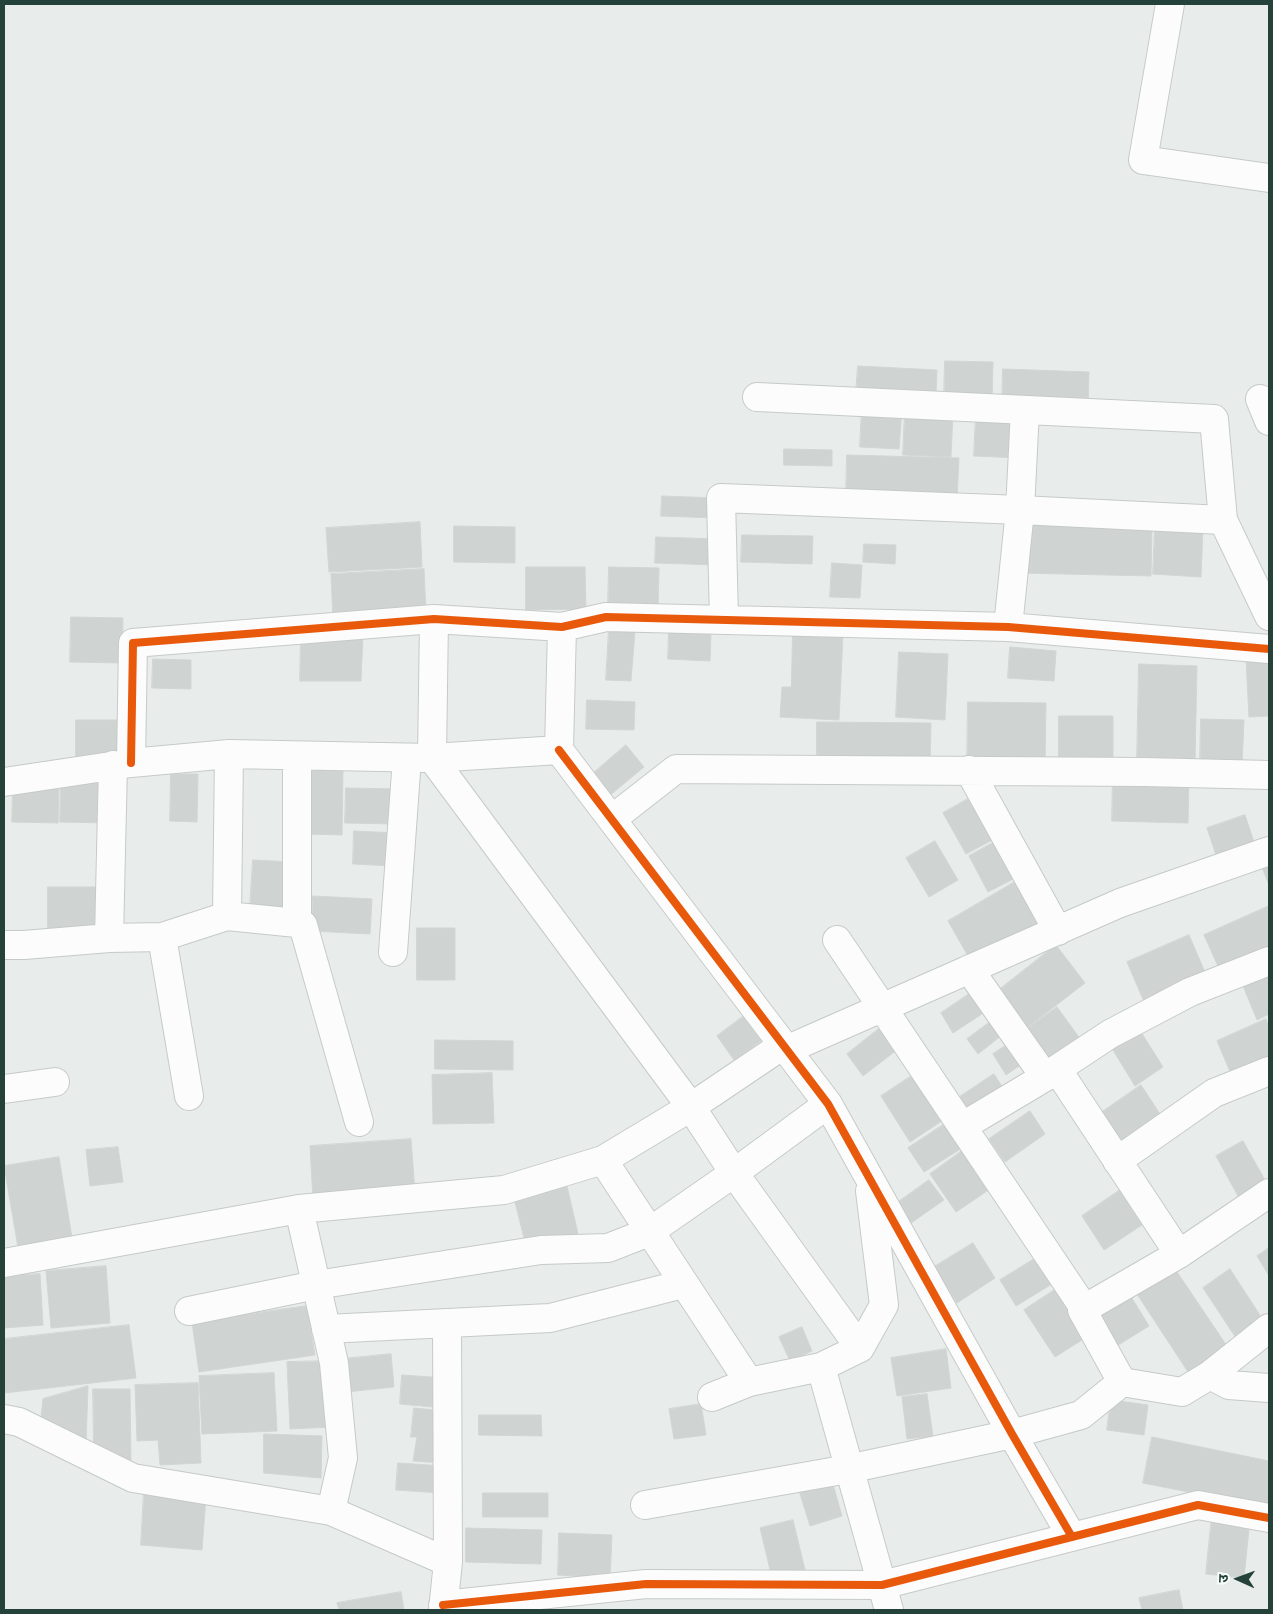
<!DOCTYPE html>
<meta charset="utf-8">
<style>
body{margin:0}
#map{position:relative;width:1273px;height:1614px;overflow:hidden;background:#e8edeb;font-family:"Noto Sans","Noto Sans Devanagari",sans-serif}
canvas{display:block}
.frame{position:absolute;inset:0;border:5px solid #24423a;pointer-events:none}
.north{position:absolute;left:1213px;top:1554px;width:50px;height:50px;-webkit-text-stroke:4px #f7fbf9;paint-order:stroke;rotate:272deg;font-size:14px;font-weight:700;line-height:20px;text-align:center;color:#24423a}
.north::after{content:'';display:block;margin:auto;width:18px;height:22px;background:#24423a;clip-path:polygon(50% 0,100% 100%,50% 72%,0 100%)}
</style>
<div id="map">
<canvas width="1273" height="1614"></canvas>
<div class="frame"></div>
<div class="north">उ</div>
</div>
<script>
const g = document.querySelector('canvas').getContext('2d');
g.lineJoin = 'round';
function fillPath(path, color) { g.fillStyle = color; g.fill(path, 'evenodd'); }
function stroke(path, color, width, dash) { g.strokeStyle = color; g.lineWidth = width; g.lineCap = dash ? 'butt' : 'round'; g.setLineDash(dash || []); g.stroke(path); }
const building = new Path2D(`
 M945,361l48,1 -1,39 -48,-1z
 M858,366l79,4 -1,27 -80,-4z
 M1003,369l86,3 -1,34 -86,-2z
 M862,406l40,3 -3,40 -39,-2z
 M905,411l48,1 -2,45 -48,-2z
 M976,413l45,2 -2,43 -45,-2z
 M784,449l48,1v16l-48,-1z
 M847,455l112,3 -2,41 -111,-4z
 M662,496l55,2 -1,20 -55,-2z
 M420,522l2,45 -93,5 -3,-44z
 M1022,523l130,3 -1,50 -131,-3z
 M454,526l61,1v36l-61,-1z
 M1155,527l48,2 -2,48 -48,-3z
 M742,535l71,1 -1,28 -71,-2z
 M656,537l63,2 -1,26 -63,-2z
 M864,544l32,1 -1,19 -32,-2z
 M832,563l30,2 -2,33 -30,-1z
 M526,567h59l1,42 -60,1z
 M609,567l50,1 -1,41 -50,-2z
 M424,569l2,44 -93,6 -2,-45z
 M71,617l52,1 -1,45 -52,-1z
 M609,629l26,2 -4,50 -25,-1z
 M669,630l42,2 -1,29 -42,-2z
 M793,632l50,2 -4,86 -59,-3 2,-30h9z
 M301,634h62l-2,47h-61z
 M1010,647l46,4 -2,30 -46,-3z
 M899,652l49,2 -3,66 -49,-3z
 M1269,658v58l-20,1 -3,-58z
 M153,659l38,1v29l-39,-1z
 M1139,664l58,2 -2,96 -58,-1z
 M587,700l48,2 -1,28 -48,-1z
 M968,702l78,1 -1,63 -78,-2z
 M1059,716h54v45h-54z
 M1201,719l43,1 -2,45 -42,-1z
 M76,720h48v36h-48z
 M817,722l114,1 -1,44 -113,-1z
 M626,745l18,22 -36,30 -18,-21z
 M305,770l38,1 -1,64 -39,-1z
 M171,774h27l-1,48 -27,-1z
 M1113,776l76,2 -1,45 -76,-2z
 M61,782l46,2 -1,39 -46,-1z
 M13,783l46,2 -1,38 -46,-1z
 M346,788l51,1 -2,35 -50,-1z
 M973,796l23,42 -30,16 -23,-41z
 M1245,815l10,30 -38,13 -10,-30z
 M354,831l43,2 -5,33 -39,-2z
 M998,840l19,37 -29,15 -19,-36z
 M935,841l23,39 -29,17 -23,-39z
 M253,860l39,2 -2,48 -40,-3z
 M1269,862v23l-8,-20z
 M1020,879l25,41 -73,43 -24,-42z
 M48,887h59v42h-59z
 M313,896l59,3 -2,35 -59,-3z
 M1269,906v48l-47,21 -18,-40z
 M417,928h38v52h-38z
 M1189,935l18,42 -62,27 -18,-42z
 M1056,945l29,38 -61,47 -29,-37z
 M1269,969v45l-12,6 -16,-39z
 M978,988l13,20 -38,25 -12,-20z
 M1057,1007l27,37 -32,23 -27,-37z
 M745,1015l17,25 -28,20 -17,-24z
 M1266,1019l3,9v38l-35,15 -17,-40z
 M990,1022l11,14 -23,18 -11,-15z
 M885,1024l17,22 -39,30 -16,-22z
 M1136,1024l27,43 -28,19 -27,-44z
 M1017,1038l14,20 -25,17 -13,-21z
 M435,1040l78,1v29l-78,-1z
 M919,1071l29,46 -38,25 -29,-46z
 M492,1073l2,50 -61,1 -1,-49z
 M994,1074l9,14 -36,24 -9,-14z
 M1141,1085l25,38 -46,31 -25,-37z
 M1030,1111l15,23 -40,28 -16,-23z
 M946,1123l16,25 -38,24 -16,-24z
 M411,1139l4,54 -102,6 -3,-53z
 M1243,1141l22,39 -27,16 -22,-40z
 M118,1147l5,35 -33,4 -4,-36z
 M966,1148l27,39 -37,25 -26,-38z
 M59,1157l14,87 -54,9 -15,-87z
 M929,1180l15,20 -33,23 -14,-20z
 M567,1186l12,52 -52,12 -13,-52z
 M1120,1190l22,35 -38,25 -22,-34z
 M973,1243l22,35 -38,25 -23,-36z
 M1269,1248v28l-12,-20z
 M1036,1258l16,26 -36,22 -16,-26z
 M1171,1263l58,86 -37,29 -59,-90z
 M106,1266l4,57 -59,5 -5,-57z
 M1230,1269l35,54 -27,18 -35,-53z
 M40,1274l3,51 -39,3v-52z
 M1059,1287l31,48 -35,22 -31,-47z
 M1127,1290l22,36 -37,23 -22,-36z
 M307,1306l8,49 -116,17 -7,-50z
 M129,1325l7,53 -132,15v-54z
 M802,1327l10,24 -22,10 -11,-24z
 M946,1349l5,39 -54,8 -6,-38z
 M391,1354l3,33 -48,5 -3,-33z
 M329,1361l2,66 -41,2 -3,-67z
 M274,1373l3,58 -75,3 -3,-58z
 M402,1375l44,3 -2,30 -44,-4z
 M198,1383l3,80 -41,2 -2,-25 -21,1 -2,-56z
 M88,1386l-2,59 -45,-27 2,-19z
 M93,1389h37l1,72 -37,-14z
 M927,1394l6,42 -26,3 -5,-42z
 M1111,1400l37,5 -4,30 -37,-5z
 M701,1404l5,31 -32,4 -5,-30z
 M414,1408l31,3 -4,52 -28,-2 4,-24h-6z
 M479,1415h62l1,21 -63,-1z
 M264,1434l58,2 -1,42 -57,-5z
 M1152,1437l117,24v47l-126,-25z
 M398,1463l46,3 -2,27 -46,-3z
 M830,1474l12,42 -32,10 -13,-42z
 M144,1492l62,5 -4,53 -61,-5z
 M483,1493h65v24h-65z
 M1212,1516l38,3 -6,59 -38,-4z
 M793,1520l13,54 -33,8 -13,-54z
 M466,1528l76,2 -1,34 -75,-2z
 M559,1533l53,2 -2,43 -52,-3z
 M1179,1590l4,20h-41l-3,-12z
 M401,1592l3,18h-65l-2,-7z`);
const minor = new Path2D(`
 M1170,4l-27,156 126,18
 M757,397l457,22 9,101 46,96
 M1260,399l9,22
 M434,619l-2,139 259,349 43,66 126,175
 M724,619l-3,-121 299,12 203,10
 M1008,627l12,-117 5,-100
 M559,750l269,354 184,330 60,103
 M297,756v167
 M131,763l2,-120 301,-24 128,8 44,-10 402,10 261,22
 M969,770l89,161
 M4,782l127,-19 98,-9 203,4 127,-8 3,-123
 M612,819l64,-50 468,3 125,3
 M227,916l2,-162
 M162,937l27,159
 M109,938l4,-173
 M837,940l247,368
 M4,945h20l85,-7 53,-1 65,-21 70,7 6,2 56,197
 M393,952l14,-194
 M969,969l76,108
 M786,1050l334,-147 149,-52
 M1057,1069l122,185
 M4,1089l51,-7
 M963,1126l82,-49 65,-43 80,-42 79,-31
 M603,1160l146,222
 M1117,1161l97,-68 55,-22
 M299,1209l35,154 9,95 -12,53
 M4,1263l295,-54 205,-19 99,-30 88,-53 92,-62
 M189,1311l127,-26 225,-35 67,-2 41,-16 85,-59 94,-69
 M447,1323l1,239
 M326,1329l224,-11 133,-34
 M821,1367l68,243
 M1210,1375l59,-47
 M1122,1382l-40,-72 97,-56 90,-61
 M712,1397l37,-15 72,-15 39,-19 24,-43 -14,-114
 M4,1419l15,3 114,56 198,33 117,51 -5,48
 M645,1505l203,-36 164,-35 69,-19 41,-33 60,10 28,-17 19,10 40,3
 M443,1605l203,-21 236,1 316,-80 71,13`);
const cycleway = new Path2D(`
 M559,750l269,354 184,330 60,103
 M131,763l2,-120 301,-24 128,8 44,-10 402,10 261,22
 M443,1605l203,-21 236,1 316,-80 71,13`);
fillPath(building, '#cfd4d2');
stroke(building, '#d1d6d4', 1);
stroke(minor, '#c5cac8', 30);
stroke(minor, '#fcfcfc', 28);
stroke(cycleway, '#e8590c', 8);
</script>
